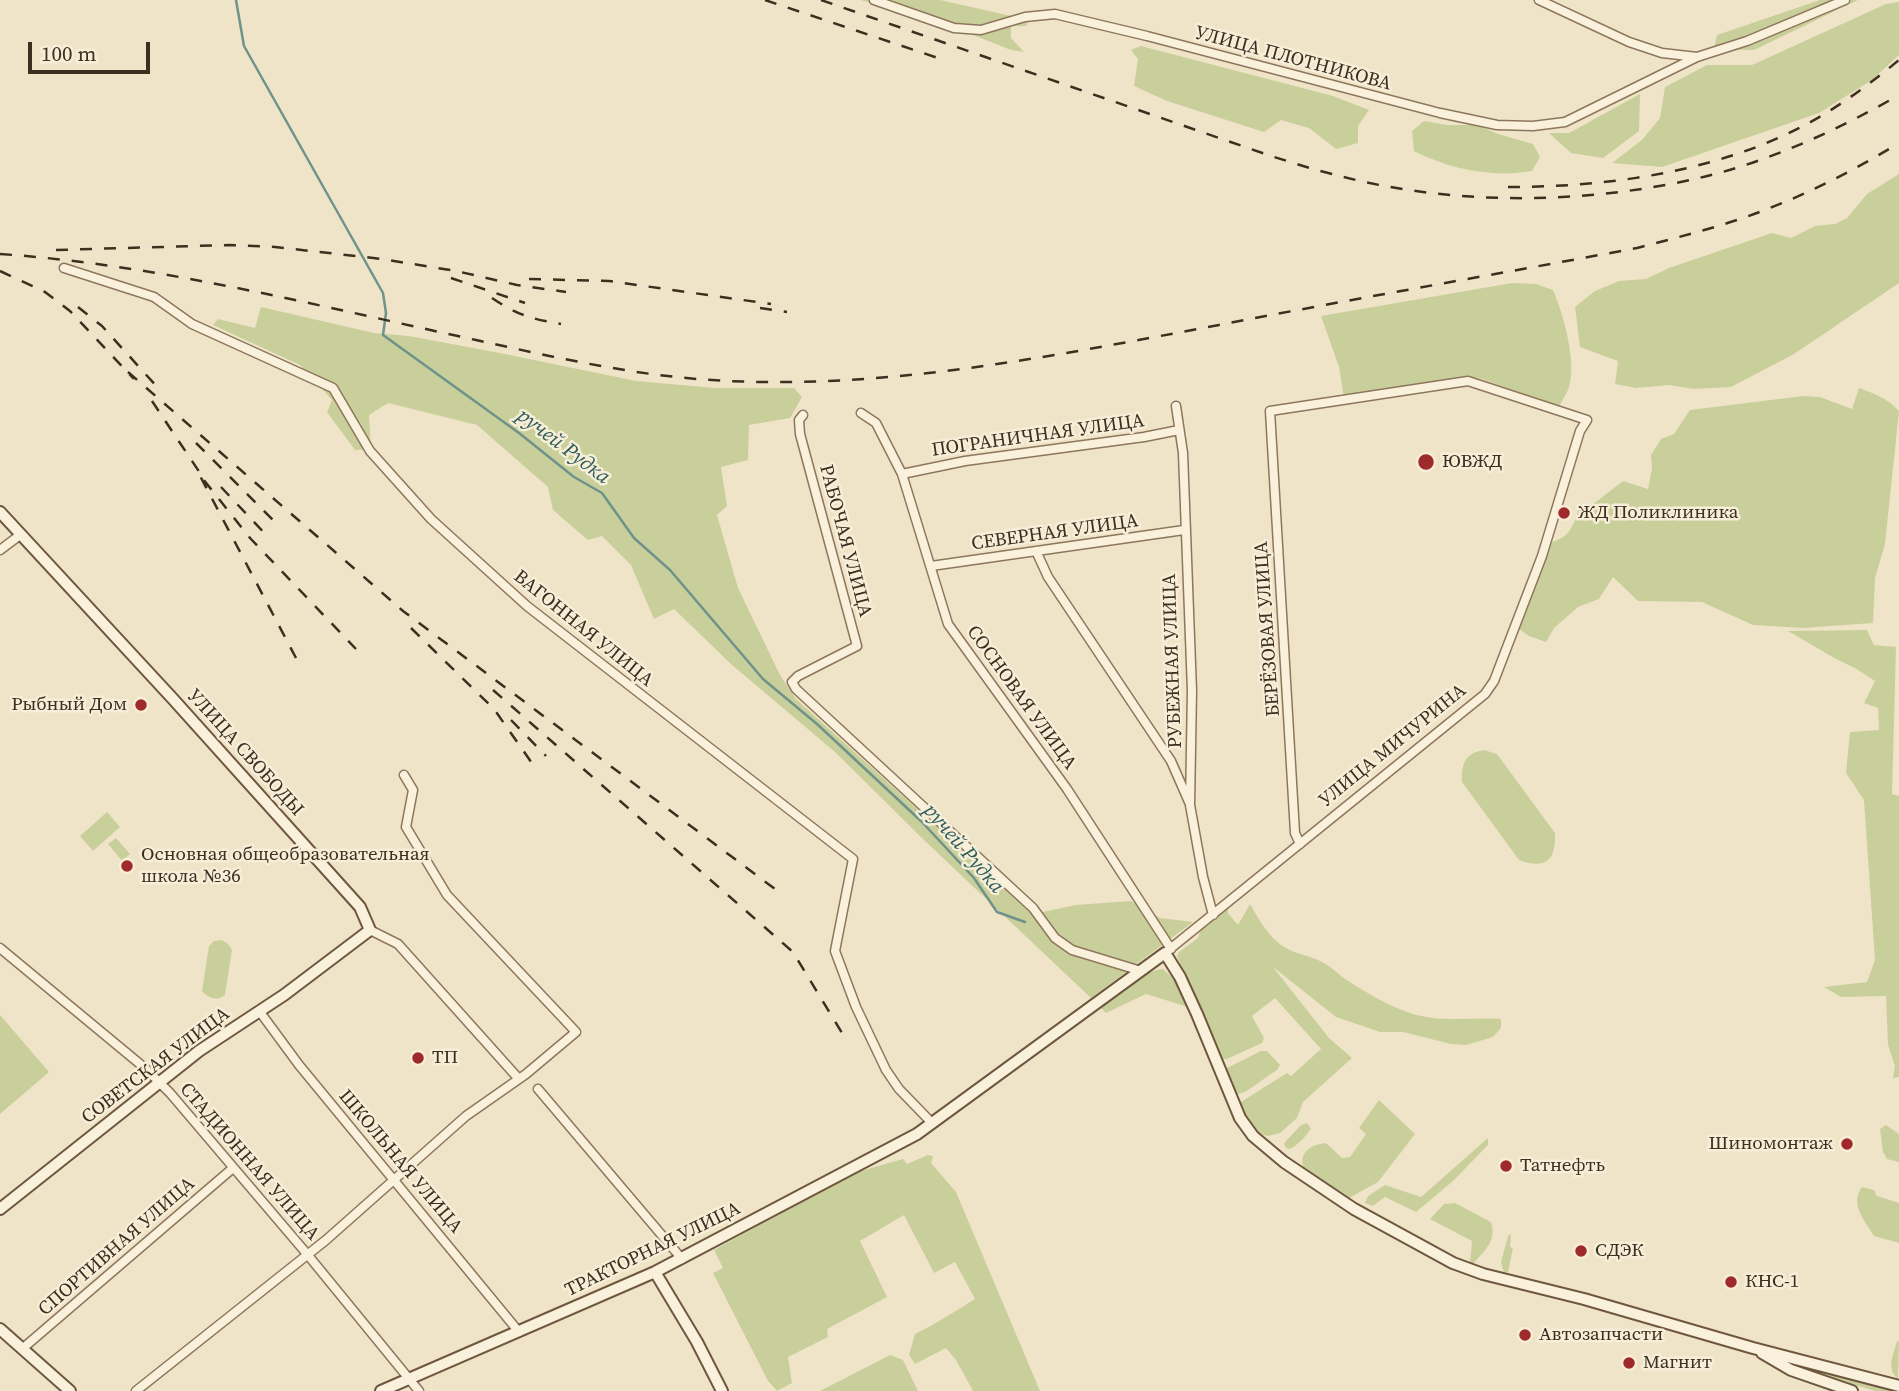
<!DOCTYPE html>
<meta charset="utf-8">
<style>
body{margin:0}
#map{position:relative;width:1899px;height:1391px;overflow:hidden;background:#f0e4c8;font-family:"Source Serif 4",serif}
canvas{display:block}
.scale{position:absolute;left:28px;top:42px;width:122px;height:32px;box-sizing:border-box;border:4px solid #3d2e20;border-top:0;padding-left:9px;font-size:21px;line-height:24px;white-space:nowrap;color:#3d2e20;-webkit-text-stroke:5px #f7eed8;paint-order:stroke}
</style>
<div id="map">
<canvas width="1899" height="1391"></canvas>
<div class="scale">100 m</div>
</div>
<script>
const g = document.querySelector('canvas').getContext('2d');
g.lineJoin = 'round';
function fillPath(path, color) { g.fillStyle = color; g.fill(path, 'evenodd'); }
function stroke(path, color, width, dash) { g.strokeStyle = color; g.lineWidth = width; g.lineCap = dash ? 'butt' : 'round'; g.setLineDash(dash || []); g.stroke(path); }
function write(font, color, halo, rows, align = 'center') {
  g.font = font + ' "Source Serif 4",serif'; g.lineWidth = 5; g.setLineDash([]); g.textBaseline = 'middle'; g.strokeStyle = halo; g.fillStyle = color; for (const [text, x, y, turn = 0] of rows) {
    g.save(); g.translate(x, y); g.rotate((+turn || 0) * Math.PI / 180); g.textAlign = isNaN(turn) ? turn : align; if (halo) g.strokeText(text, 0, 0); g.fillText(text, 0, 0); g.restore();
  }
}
const green = new Path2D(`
 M860,0h80l89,20 -3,6h-15v12l13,14 -13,-2 -38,-15 -32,-8 -36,-16z
 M1820,0h38l-104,50 -40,-1 3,-14z
 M1899,2v53l-27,25 -53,33 -157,54 -50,-4 30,-23 18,-22 5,-31 42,-22h45l134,-61z
 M1141,46l192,50 36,14 -11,16v17l-22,6 -27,-21 -28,-8 -17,12 -97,-31 -33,-15 4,-27 -7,-9z
 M1640,94l-1,37 -36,27 -32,-5 -22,-20h20z
 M1424,121l23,4h30l21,9 35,10 7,13 -8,14c-39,7 -83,-2 -118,-20l-2,-20z
 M1899,174v109l-105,71 -63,33 -38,2 -24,-4 -33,3 -21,-4 3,-23 -38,-14 -5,-40 20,-16 24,-10 27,-2 23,-11 103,-35 19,5 24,-12 20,-2 12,-6 20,-24z
 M1512,283l24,1 17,6c10,23 24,72 16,97 -2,7 -7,13 -10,20l-77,-28 -17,-3 -121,22 -5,-31 -18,-51z
 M261,307l113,26 35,3 96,18 131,27 79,7h79l8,9 -12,21 -41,7 -1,35 -27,7 6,39 -10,9 21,73 42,87 16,24 237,215 43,-9 55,-4 29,17 33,4 -102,76 -166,-157 -90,-89 -103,-87 -58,-56 -20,10 -23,-54 -29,-29 -14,4 -35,-30 -5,-23 -71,-62 -89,-22 -19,12 2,34 -16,1 -28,-38 5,-12 -32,-35 -87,-40 5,-6 37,9z
 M1859,388c16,6 28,10 40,23l-14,133 -10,34 -2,45 -69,5 -51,-3 -51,-23 -64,-1 -25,-24 -14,22 -21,8 -24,21 -8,14 -17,-6 -10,-7 33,-87c18,-5 21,-16 27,-33l13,-4 31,-24 25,8 4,-21 -1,-13 10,-16 13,-5 16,-24 113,-14 17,1 32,12z
 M1867,630l7,15 22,2 -4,147 7,2v281l-6,1 2,-12 -7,-21 -2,-49 -45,1 -17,-10 43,-5 8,-22 -11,-160 -18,-27 4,-41 29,-2 -1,-22 -14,-5 11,-22 -20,-13 -19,-9 -48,-28z
 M1484,750l13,4 58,79c1,27 -9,37 -36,27l-57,-78c-1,-18 3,-29 22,-32z
 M107,812l13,15 -27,24 -13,-15z
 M116,838l14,16 -8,7 -14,-17z
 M1250,904c11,19 21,38 42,47 10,4 21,6 30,11 10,5 17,13 26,19 19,12 41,25 62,32 30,10 61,4 91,6v9l-8,9 -27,8 -15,-1 -48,-12h-23l-44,-15 -63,-50 56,71 23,20 -49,44 -6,16 -17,15 -12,3 -9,-2 -19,-25 1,-7 46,-29 4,3 30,-27 -46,-51 -23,18 12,22 -2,5 -35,16h-6l-3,-2 -8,-25 -33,-76 2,-4 19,-14 3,-10 27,-22v7l10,12z
 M222,940l6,4 4,6 -7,45c-8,6 -16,4 -23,-4l7,-45 5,-5z
 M1163,969l11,10 14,28 -42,-13 -40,19 -7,-7c18,-12 42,-35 64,-37z
 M0,1015l49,57 -49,42z
 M1261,1051h6l13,14 -3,5 -32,22 -10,3 -10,-23 2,-4z
 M1379,1100l36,34 -37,48 -29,16 -45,-28c-6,-18 6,-25 22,-27l16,15 8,-1 16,-23 -7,-6z
 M1307,1123l4,6c-6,8 -12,15 -21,20l-4,-1 -2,-4 2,-3 15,-16z
 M1886,1125l13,9v28l-12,-3 -4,-7 -3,-23z
 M1488,1138v7l-35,36 -37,31 -31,-15 -12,9 -8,-3 3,-7 17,-11 36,12z
 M928,1155l5,1 -2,7 25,29 84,199h-67l-17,-31 -10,-12 -31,16 -6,-9 6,-21c21,-10 40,-23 60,-35l-20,-37 -21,11 -30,-58 -44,26 27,56 -60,32 1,8 -40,20 4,26 -15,8 -9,-10 -55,-108 10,-5 -9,-18 140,-77 49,-14 4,5z
 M1862,1187l12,3 3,6 22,7v40l-25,-7c-9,-15 -25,-32 -12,-49z
 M1455,1203l36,19c6,19 -6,28 -18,42h-3l2,-23 -42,-22 14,-15z
 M1511,1234l-1,13 3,1 -5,24 -4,1 -3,-11 7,-26z
 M1897,1341l2,1 -1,37c-12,-11 -5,-23 -1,-38z
 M890,1355l13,5 15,31h-98z
 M1806,1366l86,25h-17l-69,-21z`);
const stream = new Path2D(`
 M236,0l8,46 139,247 3,20 -3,22 136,98 55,44 28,16 32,45 36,32 93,109 54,45 105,98 52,56 23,34 28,10`);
const street = new Path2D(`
 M874,0l80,28 27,2 44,-13 30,-3 92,22 293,77 57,12 36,1 32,-4 132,-65
 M1539,0l90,42 33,11 35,4 50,-16 98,-41
 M64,268l90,29 38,27 141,64 37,63 61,68 96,87 326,253 -18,92 21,56 30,63 13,19 33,34
 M1176,406l7,47 9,238 -2,114 13,72 10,38
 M861,413l15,10 26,51 46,150 119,165 104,160
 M803,415l-4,5 1,14 57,212 -59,30 -6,6 4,7 237,219 22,30 17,12 69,21
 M902,474l63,-13 179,-24 35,-7
 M0,550l20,-15
 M1036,551l12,26 123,184 18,41
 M931,566l253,-36
 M370,930l28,14 120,134
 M0,948l146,121 24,24 137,161 112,137
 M1165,953l320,-259 9,-13 48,-125 38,-125 7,-11 -119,-39 -198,30 25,422 5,11
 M260,1012l39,53 220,267
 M538,1089l144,170
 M22,1349l211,-181
 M136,1391l190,-151 140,-124 60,-42 50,-42 -129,-137 -41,-68 7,-37 -9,-15`);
const secondary = new Path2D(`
 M0,512l173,187 187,208 10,23 -86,65 -85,56 -199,158
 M655,1272l42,70 25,49
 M0,1329l70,62
 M1762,1353l29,17 61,21
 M381,1391l274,-119 262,-138 248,-181 15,24 17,37 43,104 13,18 31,26 70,47 99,54 30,11 101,25 169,49 146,38`);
const rail = new Path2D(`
 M765,0l182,61
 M821,0l450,156c20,6 40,13 61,18 118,32 249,31 367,4 69,-16 139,-48 200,-83
 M1508,187c101,0 209,-15 299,-63 33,-18 63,-40 92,-64
 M56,250l173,-5 46,2 107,12 74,12 61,14 49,7
 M0,254c161,11 318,52 476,86 73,16 147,33 221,39 176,14 350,-22 522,-54 139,-27 279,-51 418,-77 34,-9 67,-17 100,-28 57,-19 111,-46 162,-77
 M0,271l45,21 25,19 64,68
 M451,278l74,25
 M529,279l80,2 162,23
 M492,298c25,17 40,21 69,26
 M78,307l24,19 57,63
 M760,308l27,4
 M128,372l275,239 376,281
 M152,401l52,78
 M196,443l83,83
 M221,487l47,50
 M411,628l83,81 40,57
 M296,658l-97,-184 51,64 106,111
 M493,690l300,262 49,81
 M511,720l35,36`);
const markers = [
 [1426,462,9,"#9e2a2b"],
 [1564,513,7,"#9e2a2b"],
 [141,705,7,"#9e2a2b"],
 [127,866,7,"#9e2a2b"],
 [418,1058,7,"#9e2a2b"],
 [1847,1144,7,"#9e2a2b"],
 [1506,1166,7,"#9e2a2b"],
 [1581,1251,7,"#9e2a2b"],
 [1731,1282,7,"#9e2a2b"],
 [1525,1335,7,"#9e2a2b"],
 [1629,1363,7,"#9e2a2b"]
];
const streetNames = [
 ["УЛИЦА ПЛОТНИКОВА",1293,59,15],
 ["ПОГРАНИЧНАЯ УЛИЦА",1038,436,-8],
 ["СЕВЕРНАЯ УЛИЦА",1055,533,-8],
 ["РАБОЧАЯ УЛИЦА",845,541,75],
 ["ВАГОННАЯ УЛИЦА",583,629,39],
 ["БЕРЁЗОВАЯ УЛИЦА",1268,629,-94],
 ["РУБЕЖНАЯ УЛИЦА",1173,661,-92],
 ["СОСНОВАЯ УЛИЦА",1021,698,54],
 ["УЛИЦА МИЧУРИНА",1393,746,-39],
 ["УЛИЦА СВОБОДЫ",245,753,48],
 ["СОВЕТСКАЯ УЛИЦА",156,1066,-37],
 ["СТАДИОННАЯ УЛИЦА",249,1162,49],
 ["ШКОЛЬНАЯ УЛИЦА",400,1162,50],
 ["СПОРТИВНАЯ УЛИЦА",117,1247,-41],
 ["ТРАКТОРНАЯ УЛИЦА",653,1250,-26]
];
const poiNames = [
 ["ЮВЖД",1442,462],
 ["ЖД Поликлиника",1578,513],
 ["Рыбный Дом",127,705,"right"],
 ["Основная общеобразовательная",141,855],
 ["школа №36",141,877],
 ["ТП",432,1058],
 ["Шиномонтаж",1833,1144,"right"],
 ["Татнефть",1520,1166],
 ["СДЭК",1595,1251],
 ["КНС-1",1745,1282],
 ["Автозапчасти",1539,1335],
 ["Магнит",1643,1363]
];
const waterNames = [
 ["ручей Рудка",563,447,37],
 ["ручей Рудка",963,849,49]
];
fillPath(green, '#c9cf9b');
stroke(stream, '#6f938a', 2.5);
stroke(street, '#8d765c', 11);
stroke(secondary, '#6f573f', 14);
stroke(street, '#faf1dc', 8);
stroke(secondary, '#faf1dc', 10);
stroke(rail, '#3d2e20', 2.5, [12, 12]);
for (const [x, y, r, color] of markers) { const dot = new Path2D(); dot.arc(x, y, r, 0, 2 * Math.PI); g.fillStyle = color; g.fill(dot); stroke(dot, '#f7eed8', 2.5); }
write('19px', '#3d2e20', '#f7eed8', streetNames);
write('19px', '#3d2e20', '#f7eed8', poiNames, 'left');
write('italic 21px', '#2f5d5a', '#f7eed8', waterNames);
</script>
